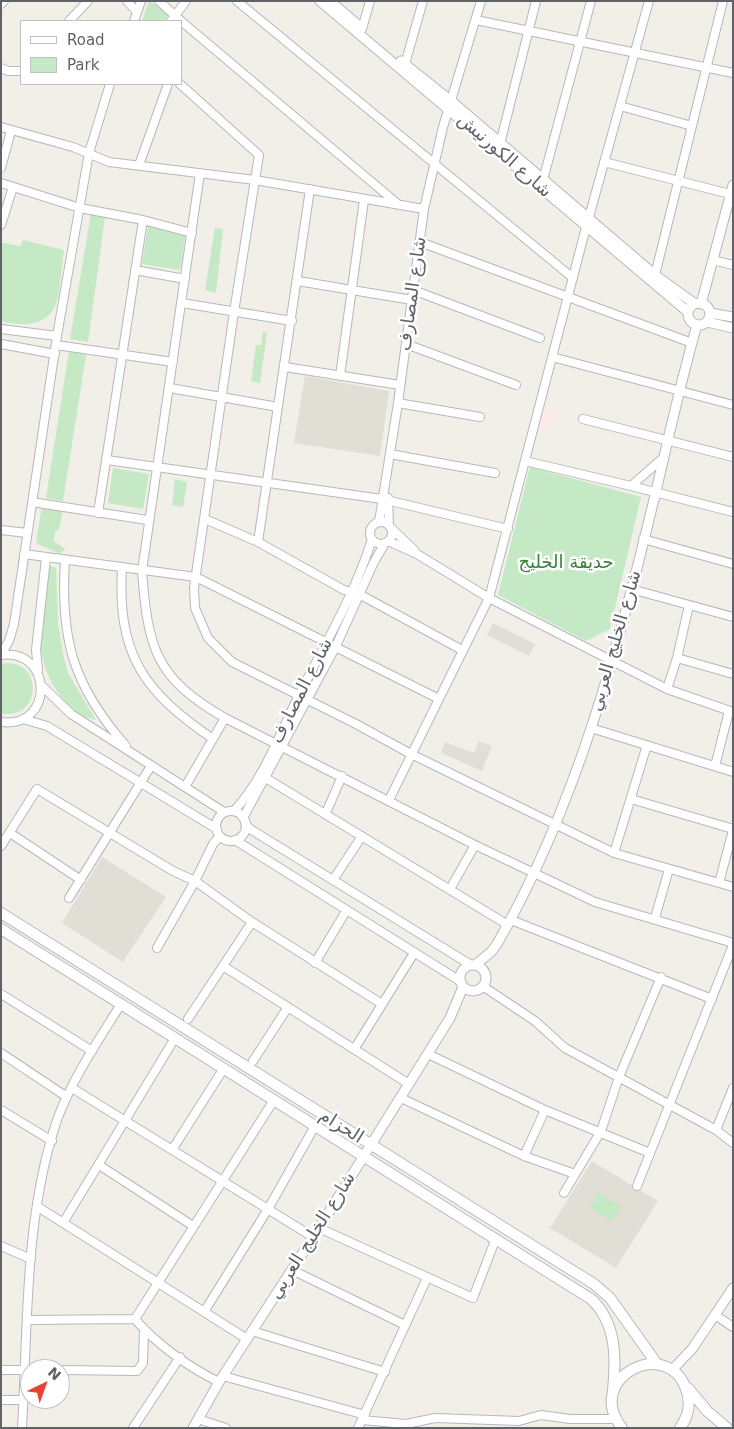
<!DOCTYPE html>
<meta charset="utf-8">
<style>
body{margin:0}
#map{position:relative;width:734px;height:1429px;overflow:hidden;background:#f1efe8;font-family:"DejaVu Sans",sans-serif}
canvas{display:block}
.frame{position:absolute;inset:0;border:2px solid #5f6368;pointer-events:none}
.legend{position:absolute;left:20px;top:20px;width:162px;height:65px;box-sizing:border-box;background:#fff;border:1px solid #bfc1c3;margin:0;padding:6px 9px;list-style:none;font-size:15px;color:#5f6368}
.legend li{display:flex;align-items:center;gap:10px;height:25px}
.legend b{width:25px;border:1px solid #bfc1c3}
.north{position:absolute;left:20px;top:1359px;width:50px;height:50px;box-sizing:border-box;background:#fff;border:1px solid #bfc1c3;border-radius:50%;rotate:42deg;font-size:14px;font-weight:700;line-height:20px;text-align:center;color:#5f6368}
.north::after{content:'';display:block;margin:auto;width:18px;height:22px;background:#ea4335;clip-path:polygon(50% 0,100% 100%,50% 72%,0 100%)}
</style>
<div id="map">
<canvas width="734" height="1429"></canvas>
<div class="frame"></div>
<ul class="legend">
<li><b style="height:6px;background:#fff"></b>Road</li>
<li><b style="height:14px;background:#c5e8c5"></b>Park</li>
</ul>
<div class="north">N</div>
</div>
<script>
const g = document.querySelector('canvas').getContext('2d');
g.lineJoin = 'round';
function fillPath(path, color) { g.fillStyle = color; g.fill(path, 'evenodd'); }
function stroke(path, color, width, dash) { g.strokeStyle = color; g.lineWidth = width; g.lineCap = dash ? 'butt' : 'round'; g.setLineDash(dash || []); g.stroke(path); }
function write(font, color, halo, rows, align = 'center') {
  g.font = font + ' "DejaVu Sans",Vazirmatn,sans-serif'; g.lineWidth = 5; g.setLineDash([]); g.textBaseline = 'middle'; g.strokeStyle = halo; g.fillStyle = color; for (const [text, x, y, turn = 0] of rows) {
    g.save(); g.translate(x, y); g.rotate((+turn || 0) * Math.PI / 180); g.textAlign = isNaN(turn) ? turn : align; if (halo) g.strokeText(text, 0, 0); g.fillText(text, 0, 0); g.restore();
  }
}
const education = new Path2D(`
 M305,376l84,15 -9,65 -86,-13z
 M493,623l42,21 -6,12 -42,-21z
 M479,741l13,5 -10,25 -41,-18 4,-11 29,11z
 M102,857l64,40 -43,65 -61,-39z
 M592,1161l66,40 -42,67 -66,-40z`);
const medical = new Path2D(`
 M545,410l15,4 -11,16 -10,-2z`);
const green = new Path2D(`
 M149,1l20,13 -5,7h-22z
 M91,213l14,4 -17,125 -18,-3z
 M148,226l38,6 -6,38 -38,-6z
 M215,228l8,1 -7,64 -11,-3z
 M23,240l41,10c-2,13 -4,49 -10,58 -10,19 -36,18 -53,13v-74l2,-4 18,3z
 M263,332l4,1 -7,50 -9,-2 5,-36h5z
 M69,351l17,4 -23,146 -17,-3z
 M530,467l111,30 -31,132 -24,12 -88,-46z
 M113,468l36,6 -6,35 -35,-6z
 M175,479l12,3 -4,25 -11,-2z
 M42,506l21,4 -4,20 -4,1 -1,10 11,8 -5,5 -24,-11z
 M47,565l9,3 2,56 5,30 5,19 28,47c-31,-6 -55,-46 -55,-77 0,-25 5,-52 6,-78z
 M1,664c43,-8 42,58 0,49z
 M599,1193l23,14 -10,15 -22,-14z`);
const minor = new Path2D(`
 M127,1l10,11
 M159,1l22,20
 M237,1l336,277
 M1,4l3,-3
 M476,20l257,53
 M69,21l19,-20
 M134,21l7,-20
 M171,21l15,-20
 M181,21l218,184
 M362,29l8,-28
 M405,64l18,-63
 M1,68l7,3h13
 M180,84l79,71 -25,157 -40,276 1,20 13,30 24,24 124,62 55,30 203,99 119,34
 M620,106l72,20
 M1,127l72,20 36,15 146,18 169,29
 M500,144l36,-143
 M604,162l126,32
 M139,165l29,-81
 M1,168l10,-37
 M200,173l-58,398c6,77 13,107 83,147l250,127 120,57 138,41
 M543,180l48,-179
 M1,183l79,25 63,12 49,13
 M1,225l12,-38
 M420,242l272,101
 M713,260l20,5
 M135,270l50,9
 M655,275l68,-274
 M298,281l114,19
 M413,290l127,48
 M182,303l110,18
 M1,329l56,7
 M1,344l54,10
 M406,344l110,41
 M56,345l117,17
 M552,357l181,48
 M285,367l115,18
 M340,376l24,-176
 M170,388l108,19
 M398,403l82,14
 M583,419l150,38
 M390,454l105,19
 M107,460l275,39 126,30
 M525,461l106,25 32,-28
 M631,486l102,26
 M388,498l1,27
 M32,502l115,18
 M98,513l45,-293
 M205,519l53,23 86,48 15,4 103,56
 M370 533a11 11 0 1 1 22 0a11 11 0 1 1-22 0Z
 M379,522l19,-119 26,-194 19,-82 38,-126
 M391,528l23,22
 M1,530l26,3
 M643,539l90,25
 M388,541l29,13 72,44 178,91 66,23
 M258,542l52,-353
 M24,554l172,23 243,122
 M65,560c-5,79 8,126 61,186
 M122,568c-5,87 22,124 91,171
 M631,589l102,28
 M1,654l8,-13 5,-17 43,-288 32,-183 21,-69
 M1,655c52,-7 54,74 0,67
 M677,658l56,16
 M38,670l-2,-20 10,-92
 M41,685l30,29 153,98
 M667,689l10,-31 12,-53
 M23,719l24,7 170,103
 M591,728l142,44
 M715,766l14,-55
 M264,777l244,148
 M185,787l40,-69
 M631,799l102,30
 M389,800l100,-202 95,-363 65,-234
 M234,811c30,-32 46,-78 65,-116 26,-51 56,-101 73,-156
 M216 826a15 15 0 1 1 30 0a15 15 0 1 1-30 0Z
 M326,813l16,-37
 M243,818l93,-172 38,-84 11,-19
 M245,823l5,6 221,136
 M10,833l71,47
 M235,840l225,141
 M1,846l36,-57 136,82 22,10 57,41 130,82
 M614,853l33,-108
 M333,880l29,-44
 M719,883l14,-53
 M450,889l25,-44
 M69,898l82,-132
 M655,918l14,-49
 M511,920l201,79
 M157,948l38,-67 18,-37 7,-8
 M315,963l31,-52
 M223,966l186,118
 M484,987l51,34 30,27 151,82 17,13
 M1,994l91,57
 M188,1019l64,-97
 M355,1048l59,-95
 M1,1053l66,44
 M428,1054l117,56 105,43
 M253,1061l35,-54
 M72,1088l241,149
 M401,1098l123,58 51,18
 M1,1110l51,31
 M716,1130l17,-42
 M172,1150l52,-82
 M524,1156l21,-46
 M99,1165l94,61
 M637,1186l96,-241
 M564,1193l37,-62 18,-54 42,-100
 M38,1207l209,132
 M63,1223l112,-185
 M319,1228l154,70 23,-60
 M1,1246l30,13
 M292,1270l113,55
 M204,1312l64,-103 47,-83
 M715,1315l18,12
 M28,1320l107,-1
 M252,1331l133,41
 M1,1370h29
 M60,1370l77,1 6,-8 1,-33
 M223,1376l142,39
 M219,1382c-29,-14 -63,-38 -84,-63l139,-219
 M1,1400h23
 M198,1419l28,9
 M362,1420l44,4 29,-6 84,3 22,-6 29,4h46
 M22,1428c6,-102 2,-210 35,-308 15,-41 41,-79 64,-116
 M133,1428l47,-71
 M358,1428l69,-150`);
const tertiary = new Path2D(`
 M320,1l368,311
 M330,1l28,24
 M401,61l49,39 205,175 40,29
 M688 314a11 11 0 1 1 22 0a11 11 0 1 1-22 0Z
 M701,304l32,-119
 M710,313l23,4
 M707,322l26,6
 M460 978a13 13 0 1 1 26 0a13 13 0 1 1-26 0Z
 M475,965l16,-13 6,-8c80,-139 122,-298 159,-453 13,-55 25,-111 41,-166
 M672,1370l20,-21 41,-61
 M193,1428l26,-46 100,-154 131,-210 13,-31`);
const secondary = new Path2D(`
 M1,913l593,371 16,14 47,66
 M1,929l590,370c26,24 25,60 22,92
 M688,1388l19,23 20,17
 M622,1428c-40,-51 48,-94 65,-36 4,13 1,25 -7,36`);
const streetNames = [
 ["شارع الكورنيش",504,156,41],
 ["شارع المصارف",413,294,-82],
 ["شارع الخليج العربي",616,641,-74],
 ["شارع المصارف",302,691,-63],
 ["الحزام",341,1127,32],
 ["شارع الخليج العربي",313,1236,-58]
];
const parkNames = [
 ["حديقة الخليج",566,563]
];
fillPath(education, '#e1ded6');
fillPath(medical, '#fce8e6');
fillPath(green, '#c5e8c5');
stroke(minor, '#b5b8bc', 10);
stroke(tertiary, '#b5b8bc', 11);
stroke(secondary, '#b6babf', 12);
stroke(minor, '#fff', 8);
stroke(tertiary, '#fff', 9);
stroke(secondary, '#fff', 10);
write('18px', '#5f6368', '#fff', streetNames);
write('18px', '#348238', '#fff', parkNames);
</script>
